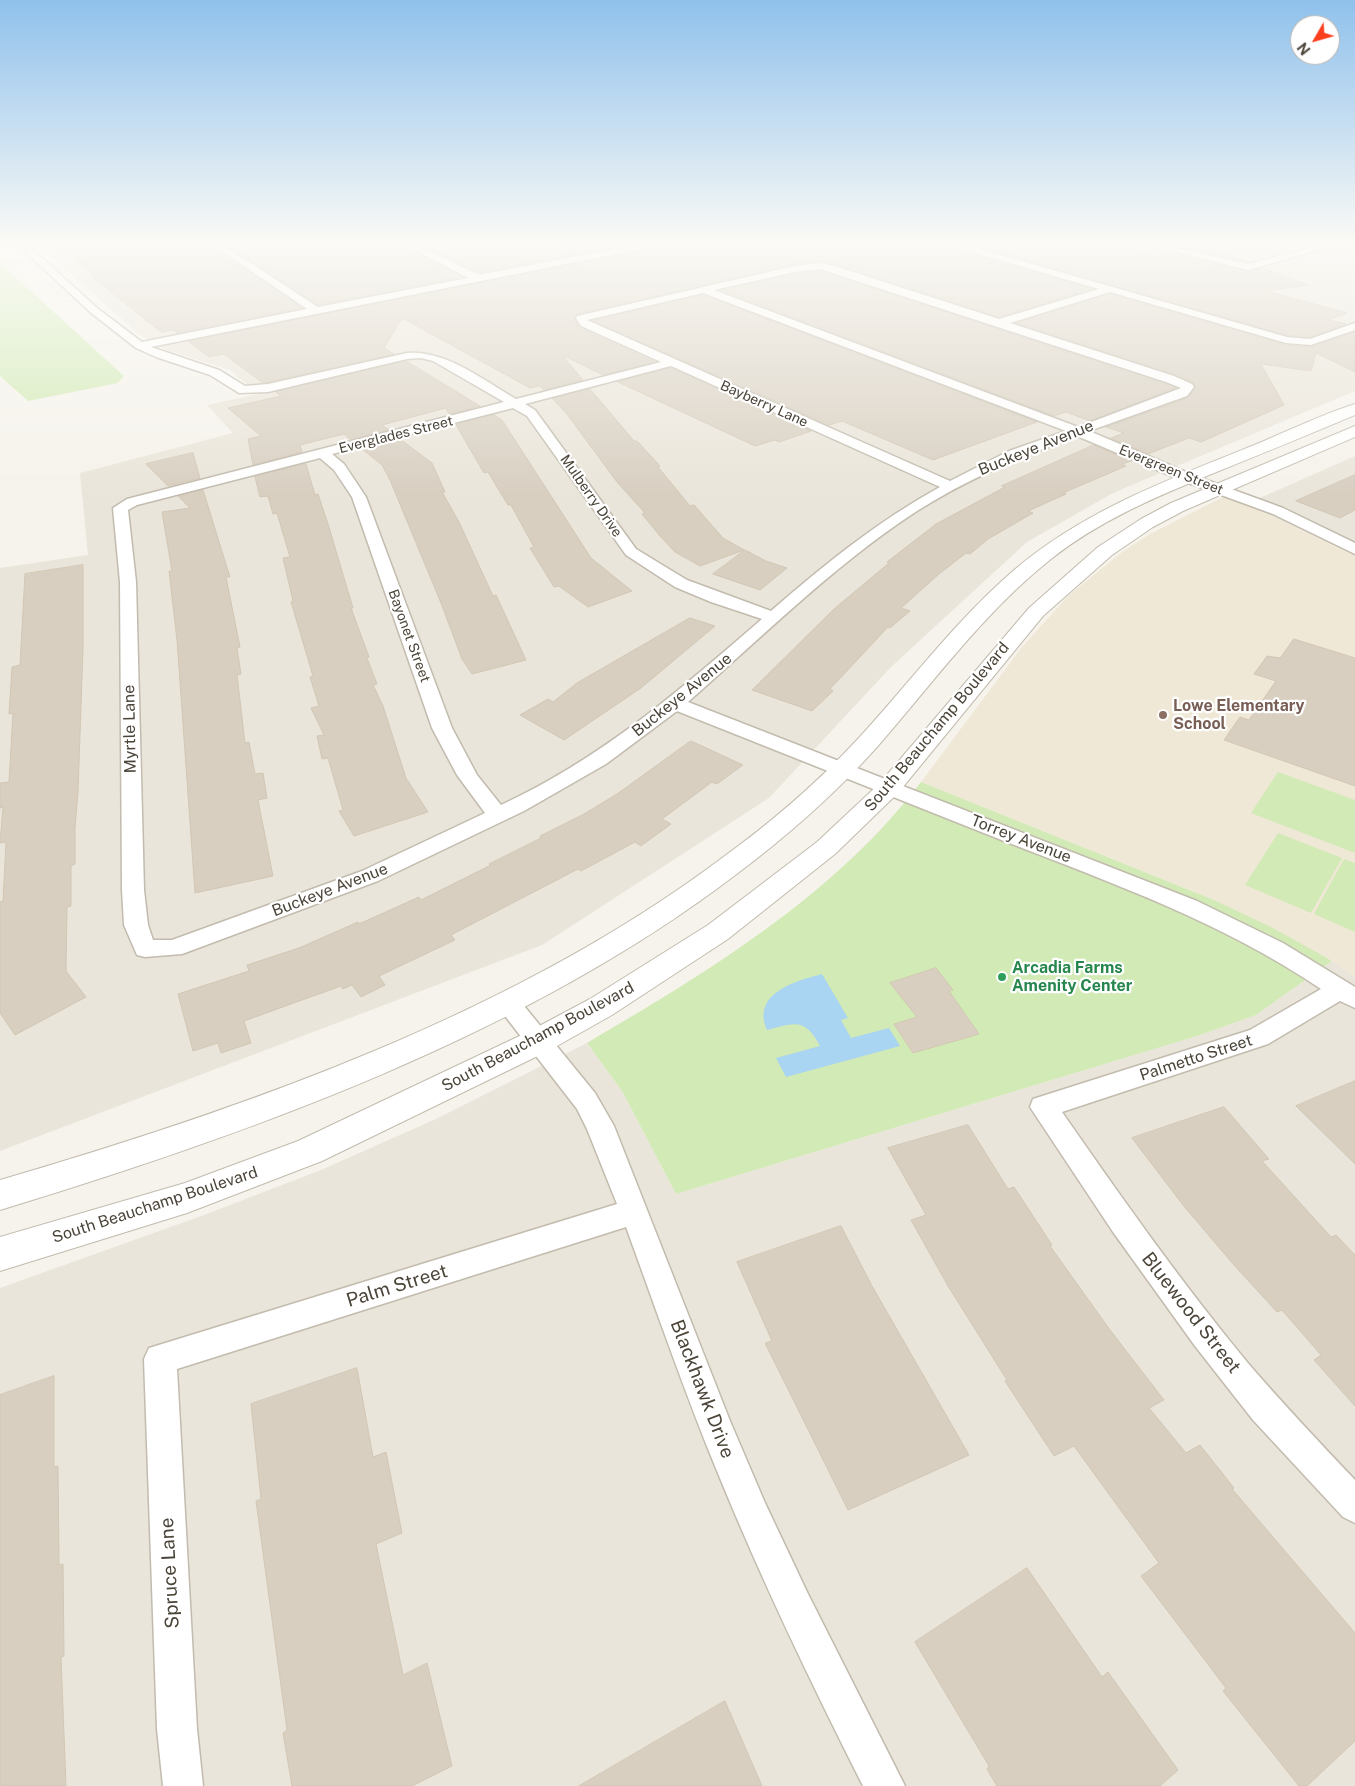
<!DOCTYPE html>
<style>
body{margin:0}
#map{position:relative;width:1355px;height:1786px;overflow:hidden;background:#f6f3ec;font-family:"Public Sans",sans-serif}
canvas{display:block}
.north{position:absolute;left:1290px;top:15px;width:50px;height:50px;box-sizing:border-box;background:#fff;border:1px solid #b7b4b0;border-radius:50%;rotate:232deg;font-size:14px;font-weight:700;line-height:20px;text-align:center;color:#4b4439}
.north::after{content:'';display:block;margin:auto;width:18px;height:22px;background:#fc3f1d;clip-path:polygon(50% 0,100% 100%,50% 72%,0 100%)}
</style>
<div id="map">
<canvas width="1355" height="1786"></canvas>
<div class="north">N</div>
</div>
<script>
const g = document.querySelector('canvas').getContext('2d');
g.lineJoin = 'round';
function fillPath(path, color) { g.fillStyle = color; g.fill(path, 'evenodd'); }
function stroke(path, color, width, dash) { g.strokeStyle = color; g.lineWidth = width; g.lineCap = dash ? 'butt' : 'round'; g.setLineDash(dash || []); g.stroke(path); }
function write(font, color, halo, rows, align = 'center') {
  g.font = font + ' "Public Sans",sans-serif'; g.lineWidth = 4.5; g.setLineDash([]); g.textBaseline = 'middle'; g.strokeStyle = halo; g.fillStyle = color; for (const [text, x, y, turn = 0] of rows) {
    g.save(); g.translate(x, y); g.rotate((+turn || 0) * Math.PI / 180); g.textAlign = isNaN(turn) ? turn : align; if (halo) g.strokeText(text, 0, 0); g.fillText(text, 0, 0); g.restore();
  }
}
const residential = new Path2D(`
 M38,245h1317v146l-242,102 -86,49 -136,125 -122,131 -227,147 -542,206v-583l88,-13 -8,-82 153,-40 -26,-28 51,-11 -28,-24 -63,-20 -26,-14z
 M1355,456v100l-109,-52z
 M1332,961l23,16v809h-1355v-498l204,-73 117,-45 115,-51 151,-76 35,48 54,103 521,-158 59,-21z`);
const education = new Path2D(`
 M1223,497l23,7 109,52v421l-23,-16 -118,-61 -293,-118 101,-135 46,-51 54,-44 28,-18z`);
const green = new Path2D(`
 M0,263l124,113 -6,7 -90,18 -28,-25z
 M1278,772l77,28v53l-104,-40z
 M921,782l293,118 59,28 59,33 -76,54 -59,21 -521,158 -54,-103 -35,-48c121,-71 248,-148 334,-261z
 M1278,833l64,25 -31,55 -66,-28z
 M1344,859l11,4v69l-41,-18z`);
const water = new Path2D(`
 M822,974l26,44 -7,2 10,18 38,-10 11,18 -114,31 -10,-19 44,-12c-15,-29 -26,-23 -53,-16 -16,-37 29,-49 55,-56z`);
const building = new Path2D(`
 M57,245h154l91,63 -125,25 -4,-3 -12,2 -69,-55h2l-16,-15h1z
 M226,245h178l58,32 -144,28z
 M420,245h206l-147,28z
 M653,245h298l2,4 139,40 -93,28 -160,-52 -19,-4 -25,3 -218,50 -3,5 6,9 75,34 -52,13 -41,-20 21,25 -39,10 -4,-4 -10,2 -128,-70 -18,30 10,6 -126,28 -5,1 -39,-29 -15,3 -21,-16 458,-91z
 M972,245h149l30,7 1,-4 96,24 14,-4 46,17 -41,6 80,22 -18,7 17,4 -36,13 -23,-2z
 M1171,245h64l-4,11 16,6z
 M820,271l345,113 11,4 -86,33 -24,-9 -12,4 -333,-126 74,-16z
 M1110,294l176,51 26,2 43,-15v40l-39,-19 -5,18 -50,-7 23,41 -83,37 -12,-4 -41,16 -37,-16 13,-5 -18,-6 82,-29 7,-10 -1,-5 -19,-9 -159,-51z
 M703,295l334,127 -104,38 -91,-39 -13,4 -236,-104z
 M406,361l74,45 -31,8 -3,-6 -64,17 7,5 -38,10 -7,-6 -44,11 2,7 -49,13 -5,-26 13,-3 -33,-28 53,-12 -5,-4z
 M671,368l140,63 -32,11 -4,-2 -20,6 -137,-64z
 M590,389l44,52h3l23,25 -2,1 32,39 4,-1 29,33 21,12 -44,16 -25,-14 -15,-16 -18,-22 3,-1 -28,-31 -50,-68 -14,-15z
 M494,415l8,5 89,138 41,33 -44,16 -29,-21 -5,1 -24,-39 4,-1 -23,-42h-3l-20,-33 -4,1 -28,-48z
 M400,439l32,24 13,29h-3l17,30 34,74 3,-1 30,65 -54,14 -10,-15 -21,-56 -51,-123 -8,-15 -21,-17z
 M1094,445l37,16 -9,3 4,2 -63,27 3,1 -38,17 5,2 -45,26 -18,15 -4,-1 -27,21 -38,34 9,3 -20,17 -2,-1 -58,62 3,2 -21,20 -60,-21 82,-81 55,-46 -2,-1 49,-38 69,-37 -3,-1z
 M193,453l7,25 -32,8 -22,-22z
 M306,464l9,31 3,-1 10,30 25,84h-2l18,49 -2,1 10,26 -4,1 10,21 23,72 22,34 -74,24 -15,-25 4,-1 -15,-52 -6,1 -5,-23 7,-1 -13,-27 8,-2 -9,-29 3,-1 -22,-74 2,-1 -10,-43 7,-1 -13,-44 -4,1 -5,-18 -8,1 -5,-20z
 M1355,475v35l-15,8 -44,-17z
 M203,490l27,87h-4l14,70 -3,1 4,26 -4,1 8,68 4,-1 6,32 8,-1 4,25 -9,2 15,76 -78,17 -18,-253 -8,-69h3l-10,-59 28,-4 -12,-12z
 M745,550l21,11 21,7 -27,22 -47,-16z
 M83,565v83l-5,144 -3,36v36l-4,2v40l-4,1 -1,64 20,26 -71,38 -15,-22v-111l3,-1 3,-59 -6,1 3,-36 -3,1v-25l9,-1 4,-69 -4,1 3,-47 8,-2 5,-91z
 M690,618l25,8 -74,62 -77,52 -44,-25 28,-16 5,3 24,-19z
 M1294,639l61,19v128l-131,-46 16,-23 9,3 27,-39 -22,-7 13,-18 13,2z
 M691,741l52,24 -26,19 -5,-2 -50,37 9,5 -30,22 -6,-4 -54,29 -3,-2 -127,66 4,5 -76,36 6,9 -24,12 -9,-12 -9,4 -2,-3 -97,35 7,22 -30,10 -3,-10 -25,8 -15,-57 71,-23 -2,-6 52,-17 59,-26 1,2 60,-27 2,3 70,-35 -2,-1 52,-26 -1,-2 44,-22 33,-20z
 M936,968l17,22 -4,1 30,43 -66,19 -19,-29 23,-7 -27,-34z
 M1355,1081v83l-59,-58z
 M1224,1107l45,52 -7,2 69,76 5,-2 19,20v151l-41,-46 7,-5 -39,-45 -5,2 -44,-48 -50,-59 -51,-67z
 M968,1125l40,64 6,-2 38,58 -2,1 60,84 54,70 -15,8 37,45 14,-8 34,43 -2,1 123,144v108l-48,45h-8l-76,-95 3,-3 -85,-112 18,-13 -85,-117 -20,10 -49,-75 2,-1 -59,-94 -37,-66 15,-5 -38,-67z
 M841,1226l31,60 97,169 -121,55 -83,-167 7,-2 -35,-79z
 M357,1368l16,89 13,-5 16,81 -26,11 27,131 24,-12 25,103 -40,20h-120l-9,-53 4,-3 -31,-229 5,-2 -10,-95z
 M54,1376v91l4,-1 1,99 4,-1 1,92 -3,1 5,129h-66v-391z
 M1027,1568l75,109 6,-5 70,98 -18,16h-163l-10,-17 2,-3 -74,-124z
 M725,1701l37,85h-183z`);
const minor = new Path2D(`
 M18,245h10l69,63 45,34 165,-33 -94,-64h10l95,62 150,-29 -62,-33h10l63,30 155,-30h17l-5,3 -495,99 68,23 26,16 23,-2 139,-31c39,-3 76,27 109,46l145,-37 -80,-36 -5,-8 1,-2 218,-50 25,-3 18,4 161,52 100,-30 -145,-42 -1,-2h13l321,92 23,2 45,-16v7l-44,15 -25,-2 -176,-51 -100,31 164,53 18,8 2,3 -7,9 -98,35 104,44 90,33 72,35v11l-82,-40 -90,-33 -106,-45c-55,20 -110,43 -160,75 -83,54 -155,126 -229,191l509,199 86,42 72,44v21l-15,-7 -72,43 -206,68c59,85 119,170 185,250 35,41 71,79 108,118v43l-12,-6 -90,-97 -58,-74 -82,-114 -83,-125 3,-8 217,-69 71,-41c-97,-66 -209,-106 -317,-148 -109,-43 -218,-87 -327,-130l-71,53 -82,47 -146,70 -196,73 -37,3 -8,-2 -13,-30 -2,-35 -2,-308 -7,-74 14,-9 377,-97 -71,-41 -12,-3 -14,1 -139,33 -29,1 -29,-18 -54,-18 -20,-9 -46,-36zM820,269l346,113 15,6 -103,39 -364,-137 81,-18zM703,293l363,138 -57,20 -59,30 -363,-161zM671,366l269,121c-62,34 -116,78 -169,124l-84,-31 -51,-31 -101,-139 -10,-6zM513,408l14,8 99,139 49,32 36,15 51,17c-82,71 -161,140 -261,186l-24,-30 -25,-47 -86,-231 -22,-33 -12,-10zM320,458l14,12 18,27 80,231 25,47 28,38 -123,58 -190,69h-19l-5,-15 -4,-35 -8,-308 -8,-72 9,-5z
 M1149,245h15l84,19 73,-19h14l-87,25z
 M507,994l9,2 79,97 19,33 116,295 35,82 43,91 97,192h-42c-52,-103 -102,-207 -146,-315 -33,-80 -61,-162 -91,-244l-449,142 20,360 6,57h-40l-6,-57 -13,-370 5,-11 468,-144 -30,-75 -10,-20 -82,-106 3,-7z`);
const tertiary = new Path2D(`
 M1355,404v11c-47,20 -94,39 -141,58 -56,23 -114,47 -163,86 -67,53 -118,124 -174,188 -43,48 -91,90 -143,129 -209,159 -484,258 -734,334v-30c244,-71 513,-166 718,-319 50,-36 96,-75 138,-120 52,-56 98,-119 157,-170 70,-60 154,-91 239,-125 34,-14 68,-31 103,-42z
 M1355,426v11l-172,74 -30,16 -41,28 -69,61 -145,177 -63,61 -107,85 -116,76 -62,35 -228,111 -135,52 -187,58v-34l185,-54 113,-42 230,-109 62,-33 118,-74 109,-83 63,-59 149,-175 69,-61 43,-28 30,-16z`);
const markers = [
 [1163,715,5,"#8d6e63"],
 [1002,977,5,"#2e9e5b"]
];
const farStreetnames = [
 ["Bayberry Lane",764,404,24],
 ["Everglades Street",396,435,-14],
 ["Evergreen Street",1171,470,22],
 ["Mulberry Drive",591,496,55],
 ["Bayonet Street",409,636,70]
];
const streetNames = [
 ["Buckeye Avenue",1036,448,-22],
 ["Buckeye Avenue",682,695,-39],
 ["South Beauchamp Boulevard",937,727,-50],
 ["Myrtle Lane",130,729,-91],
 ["Torrey Avenue",1021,839,21],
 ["Buckeye Avenue",330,890,-21],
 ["South Beauchamp Boulevard",538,1037,-28],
 ["Palmetto Street",1196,1058,-18],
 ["South Beauchamp Boulevard",155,1205,-18]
];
const educationNames = [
 ["Lowe Elementary",1173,706],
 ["School",1173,724]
];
const leisureNames = [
 ["Arcadia Farms",1012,968],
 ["Amenity Center",1012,986]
];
const nearStreetnames = [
 ["Palm Street",397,1286,-17],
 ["Bluewood Street",1191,1313,52],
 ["Blackhawk Drive",702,1389,69],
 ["Spruce Lane",170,1573,-93]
];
fillPath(residential, '#eae5da');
fillPath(education, '#efe8d6');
fillPath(green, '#d2eab5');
fillPath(water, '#a9d4f2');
fillPath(building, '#d8cfc1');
stroke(building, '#d3c7b4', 1);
stroke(minor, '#c2bbae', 3);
stroke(tertiary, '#c2bbae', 2);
fillPath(minor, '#fff');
fillPath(tertiary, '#fff');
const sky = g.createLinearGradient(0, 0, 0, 495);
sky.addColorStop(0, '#8fc1ec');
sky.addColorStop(0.49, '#fbfaf6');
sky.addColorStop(1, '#fbfaf600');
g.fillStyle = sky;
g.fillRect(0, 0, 1355, 495);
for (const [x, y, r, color] of markers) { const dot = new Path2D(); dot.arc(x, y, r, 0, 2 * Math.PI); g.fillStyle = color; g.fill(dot); stroke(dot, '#fff', 2); }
write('14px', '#4b4439', '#fff', farStreetnames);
write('16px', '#4b4439', '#fff', streetNames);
write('bold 16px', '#785e54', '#fff', educationNames, 'left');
write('bold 16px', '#27864d', '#fff', leisureNames, 'left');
write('19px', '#4b4439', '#fff', nearStreetnames);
</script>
